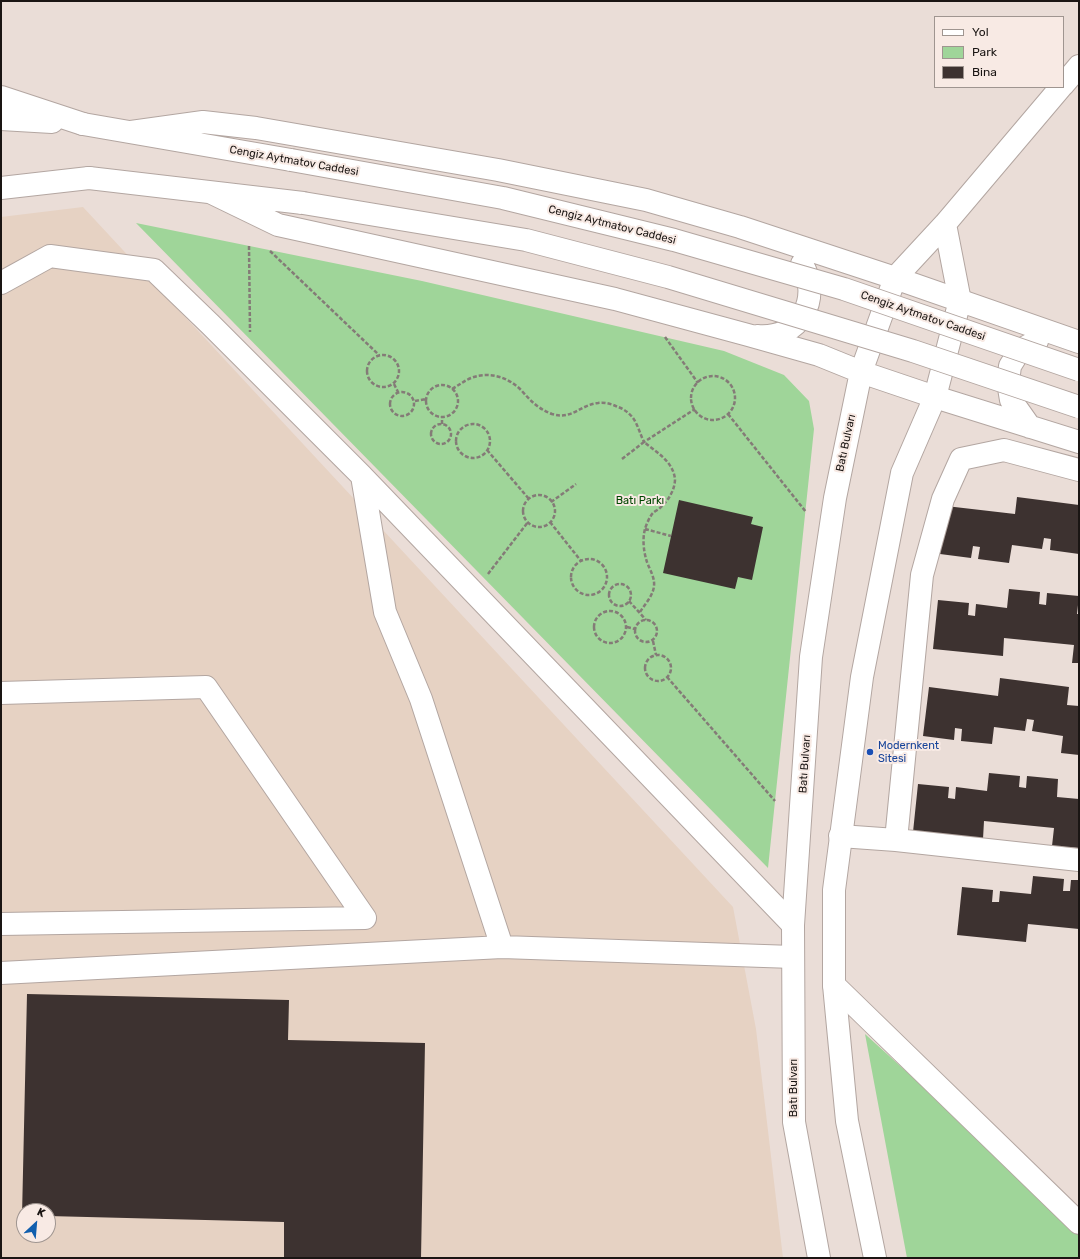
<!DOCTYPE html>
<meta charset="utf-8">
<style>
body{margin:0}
#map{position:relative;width:1080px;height:1259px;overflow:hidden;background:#eaddd7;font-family:Rubik,sans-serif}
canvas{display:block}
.frame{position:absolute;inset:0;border:2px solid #1a1513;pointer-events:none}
.legend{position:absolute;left:934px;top:16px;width:130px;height:72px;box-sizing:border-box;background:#f8eae4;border:1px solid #9f9590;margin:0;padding:5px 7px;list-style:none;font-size:12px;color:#1a1513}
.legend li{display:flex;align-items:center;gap:8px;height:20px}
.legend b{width:20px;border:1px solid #9f9590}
.north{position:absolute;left:16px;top:1203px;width:40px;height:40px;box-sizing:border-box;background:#f8eae4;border:1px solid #9f9590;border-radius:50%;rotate:26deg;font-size:11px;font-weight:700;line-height:16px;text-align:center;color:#1a1513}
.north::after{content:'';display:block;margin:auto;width:14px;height:18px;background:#115fae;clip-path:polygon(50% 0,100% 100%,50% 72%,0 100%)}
</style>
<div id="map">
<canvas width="1080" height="1259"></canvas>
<div class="frame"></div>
<ul class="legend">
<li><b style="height:5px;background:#fff"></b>Yol</li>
<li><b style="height:11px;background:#9fd599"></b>Park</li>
<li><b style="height:11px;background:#3d3230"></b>Bina</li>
</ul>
<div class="north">K</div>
</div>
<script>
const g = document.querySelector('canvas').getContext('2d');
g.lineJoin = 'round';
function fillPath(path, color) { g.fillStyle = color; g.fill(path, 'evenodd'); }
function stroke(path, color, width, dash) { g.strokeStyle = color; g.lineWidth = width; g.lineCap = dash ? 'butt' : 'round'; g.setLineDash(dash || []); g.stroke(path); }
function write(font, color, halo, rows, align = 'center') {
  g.font = font + ' Rubik,sans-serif'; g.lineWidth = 4; g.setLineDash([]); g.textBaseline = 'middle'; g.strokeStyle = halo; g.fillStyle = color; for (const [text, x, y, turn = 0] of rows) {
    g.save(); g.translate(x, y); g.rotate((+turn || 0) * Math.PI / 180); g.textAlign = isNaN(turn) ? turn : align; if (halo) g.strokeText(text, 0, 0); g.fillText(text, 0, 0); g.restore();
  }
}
const industrial = new Path2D(`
 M83,207l650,700 23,122 27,229h-782v-1041zM24,1211h24v24h-24z`);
const green = new Path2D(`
 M136,223l286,58 302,70 60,24 25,26 5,28 -46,439z
 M865,1034l214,194v30h-172z`);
const building = new Path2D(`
 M1017,497l62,8v49l-29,-4 1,-11 -7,-1 -2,11 -30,-4 -3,18 -31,-4 2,-12 -7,-1 -2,12 -31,-4 6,-48 69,8z
 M679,500l74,17 -2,7 12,3 -11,53 -14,-3 -3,12 -72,-16z
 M1009,589l31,3 -1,12 7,1 1,-12 32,3 -2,18h2v49h-7l2,-18 -70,-7 -1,18 -70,-7 5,-49 31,3 -1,12 7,1 1,-12 31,4z
 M1000,678l69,9 -2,18 12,1v49l-18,-2 2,-17 -31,-5 2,-11 -7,-1 -2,12 -31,-4 -2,17 -31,-3 1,-12 -7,-1 -1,12 -31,-4 6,-49 69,9z
 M989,773l31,3 -1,11 7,1 1,-12 31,3 -1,18 22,2v49l-27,-2 2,-18 -70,-7 -1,18 -70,-7 5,-48 31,3 -1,11 7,1 1,-12 31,4z
 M1033,876l31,3 -1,12h7l1,-11h8v49l-51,-5 -2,18 -69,-7 5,-48 31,3 -1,12h7l1,-11 31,3z
 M27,994l262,6 -1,40 137,3 -4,215h-137v-36l-236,-6v-5h-24v5h-2z`);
const path = new Path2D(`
 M249,246l1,86
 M270,251l109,104
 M665,337l33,46
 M367 371a16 16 0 1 1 32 0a16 16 0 1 1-32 0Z
 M691 398a22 22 0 1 1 44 0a22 22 0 1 1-44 0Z
 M394,384l4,8
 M426 401a16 16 0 1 1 32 0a16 16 0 1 1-32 0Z
 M452,389c7,-4 12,-8 19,-11 18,-7 37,-1 50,12 9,10 17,19 31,24 20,6 28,-9 46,-11 7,-1 14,1 20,4 6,2 11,6 15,11 5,7 7,16 11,24l51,-33
 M390 404a12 12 0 1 1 24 0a12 12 0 1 1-24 0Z
 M415,401l11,-2
 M728,414l78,98
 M442,424v-8
 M431 434a10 10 0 1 1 20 0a10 10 0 1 1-20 0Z
 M456 441a17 17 0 1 1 34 0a17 17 0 1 1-34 0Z
 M487,450l42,49
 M622,459l22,-17c12,10 29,19 31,37 0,11 -7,22 -15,29 -2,2 -5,3 -7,5 -3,3 -7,12 -8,16 -3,11 -1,24 2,33 3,8 8,16 7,24 -1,10 -9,18 -14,26
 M523 511a16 16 0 1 1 32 0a16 16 0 1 1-32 0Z
 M551,502l25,-18
 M550,522l31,39
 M645,529l26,7
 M571 577a18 18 0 1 1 36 0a18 18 0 1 1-36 0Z
 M488,574l40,-52
 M609 595a11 11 0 1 1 22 0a11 11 0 1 1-22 0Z
 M629,601l17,19
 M594 627a16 16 0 1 1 32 0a16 16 0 1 1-32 0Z
 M635 631a11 11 0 1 1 22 0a11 11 0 1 1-22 0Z
 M627,627l8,2
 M653,641l3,14
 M645 668a13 13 0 1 1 26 0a13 13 0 1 1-26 0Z
 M667,677l108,124`);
const minor = new Path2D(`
 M1063,85l16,-19
 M945,224l15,77
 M895,278l50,-54 116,-137
 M1,283l49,-27 104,14 57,55 151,151 23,136 36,87 81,248
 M362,476l431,449
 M1,693l205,-6 159,231
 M840,836l56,4 183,20
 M896,840l26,-265 21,-76 18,-40 43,-9 75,20
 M1,924l364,-6
 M1,973l501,-26 291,10
 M834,985l245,238`);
const major = new Path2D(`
 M83,124l208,36
 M131,132l72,-10 53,6 242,42 148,30 94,27 155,51 184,64
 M89,178l214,25
 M212,193l66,32 337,74 133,36 71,20 42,17 74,25 144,45
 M757,336c43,4 65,-37 45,-72
 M1030,427l-19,-27 -3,-18 2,-16 10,-16 17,-9
 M819,1258l-25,-136 -1,-197 18,-268 24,-159 26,-126 34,-94
 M875,1258l-28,-137 -13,-136v-95l28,-213 40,-204 33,-76 23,-89`);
const highway = new Path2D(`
 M1,97l82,27
 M1,119l51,3
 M1,188l88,-10`);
const majorBridge = new Path2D(`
 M291,160l212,38 171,42 170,49 235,81
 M303,203l223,37 142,37 245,74 166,56`);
const markers = [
 [870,752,4,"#1a4fb4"]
];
const streetNames = [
 ["Cengiz Aytmatov Caddesi",294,161,10],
 ["Cengiz Aytmatov Caddesi",612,225,14],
 ["Cengiz Aytmatov Caddesi",923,316,19],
 ["Batı Bulvarı",846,443,-78],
 ["Batı Bulvarı",805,764,-86],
 ["Batı Bulvarı",794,1088,-90]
];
const parkNames = [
 ["Batı Parkı",640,501]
];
const transitNames = [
 ["Modernkent",878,746],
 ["Sitesi",878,759]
];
fillPath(industrial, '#e6d2c3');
fillPath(green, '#9fd599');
fillPath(building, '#3d3230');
stroke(minor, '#b3a6a1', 24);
stroke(major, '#b3a6a1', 24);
stroke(highway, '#b3a6a1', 24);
stroke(path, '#847b77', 2.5, [4, 2]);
stroke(minor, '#fff', 22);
stroke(major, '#fff', 22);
stroke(highway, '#fff', 22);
stroke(majorBridge, '#b3a6a1', 24, []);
stroke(majorBridge, '#fff', 22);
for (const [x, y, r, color] of markers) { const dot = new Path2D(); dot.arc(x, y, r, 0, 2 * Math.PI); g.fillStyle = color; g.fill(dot); stroke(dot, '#f8eae4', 1.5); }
write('11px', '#1a1513', '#f8eae4', streetNames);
write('11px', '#004700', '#f8eae4', parkNames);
write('11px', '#164399', '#f8eae4', transitNames, 'left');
</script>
